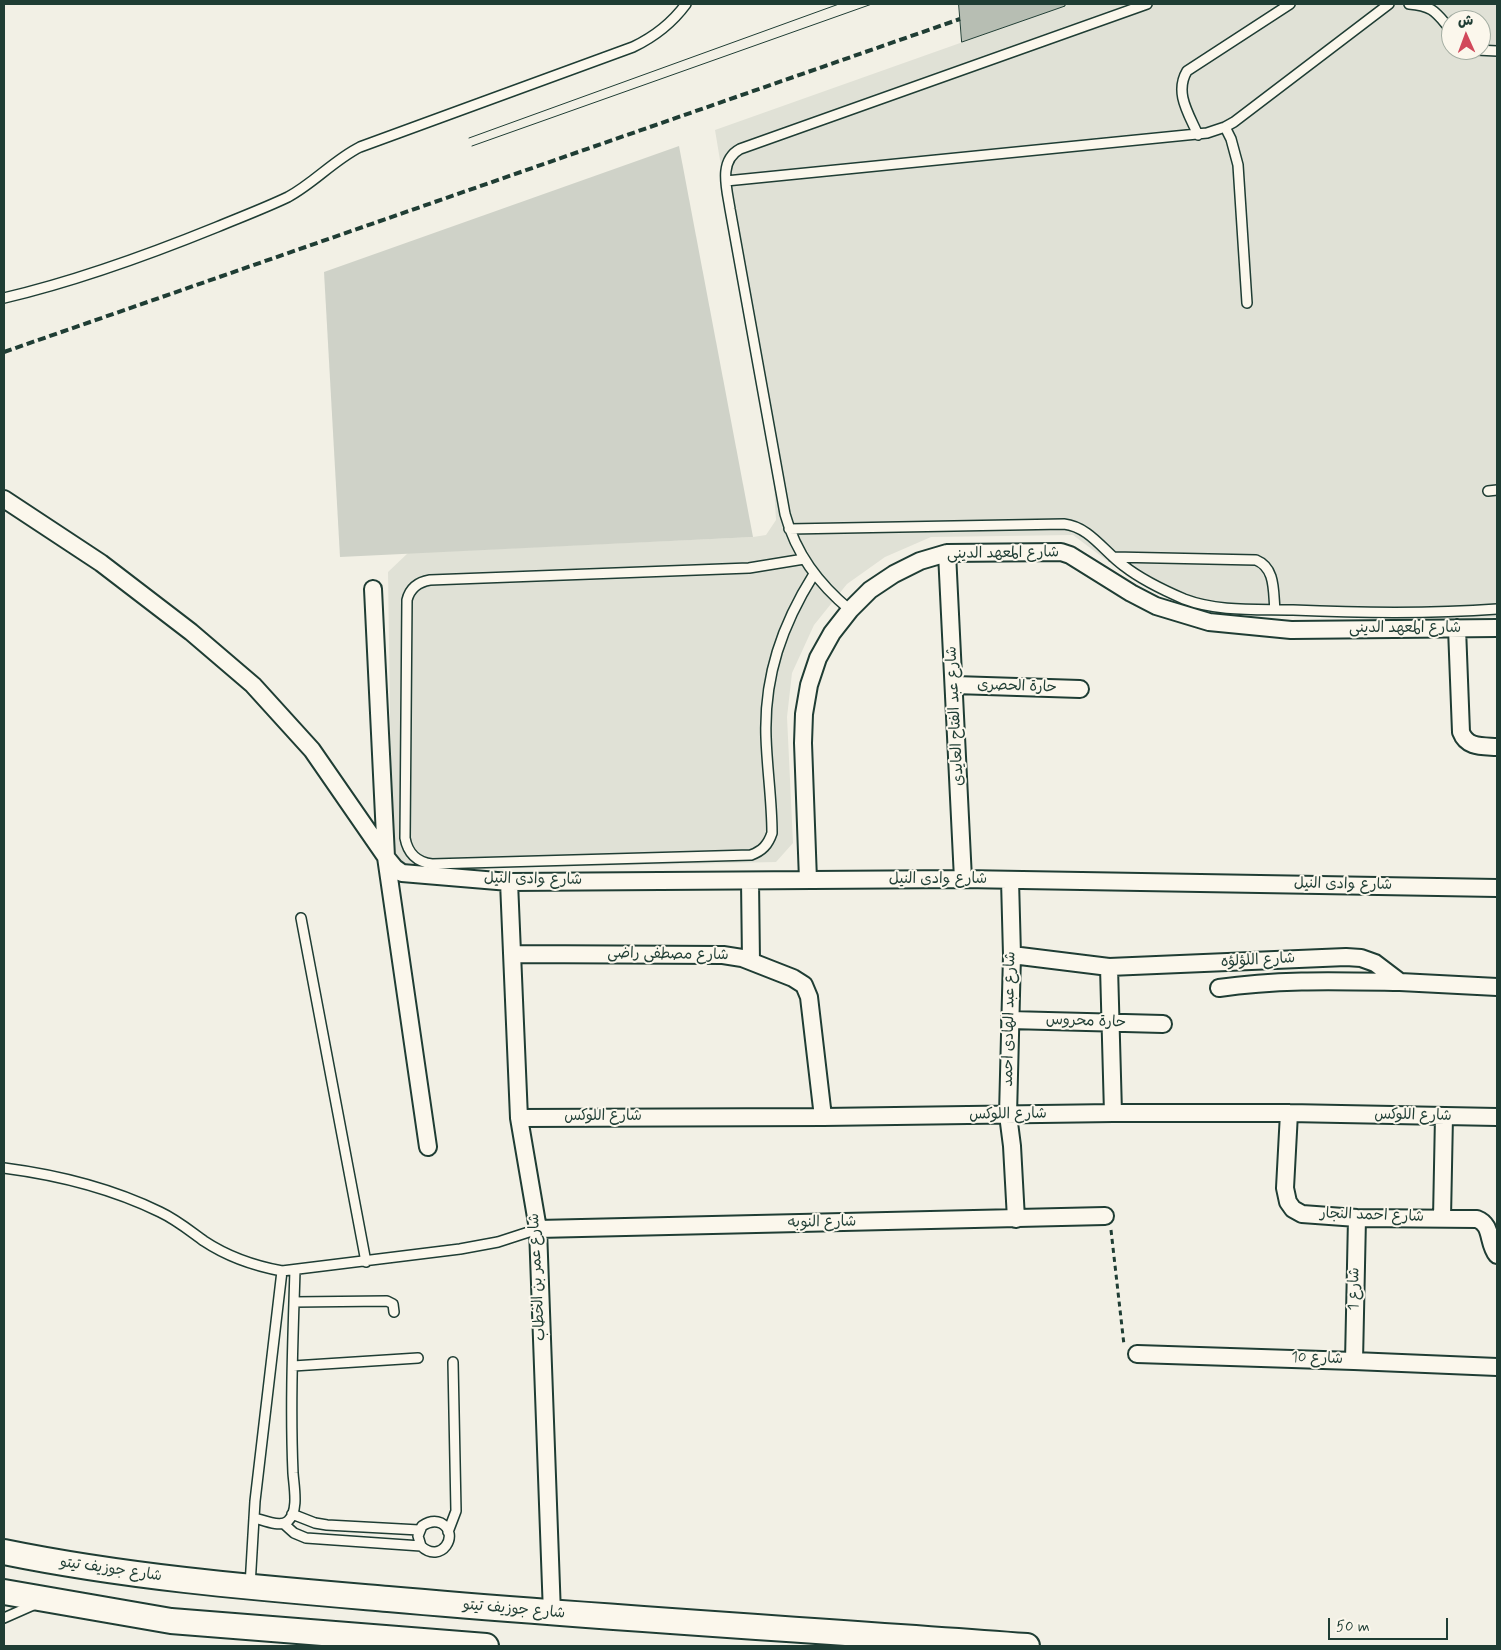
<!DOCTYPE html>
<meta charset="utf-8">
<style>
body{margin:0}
#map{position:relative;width:1501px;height:1650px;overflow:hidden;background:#f2f0e5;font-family:Mynerve,"Playpen Sans Arabic",sans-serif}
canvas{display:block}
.frame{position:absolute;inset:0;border:5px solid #1f3d34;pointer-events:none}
.north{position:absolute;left:1441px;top:10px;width:50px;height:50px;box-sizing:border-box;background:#fbf7ec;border:1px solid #a3ada2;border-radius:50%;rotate:358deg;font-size:14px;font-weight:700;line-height:20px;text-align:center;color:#1f3d34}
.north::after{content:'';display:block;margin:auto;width:18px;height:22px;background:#d1495b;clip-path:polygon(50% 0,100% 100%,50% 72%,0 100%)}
.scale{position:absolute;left:1328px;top:1618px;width:120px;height:22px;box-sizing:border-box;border:2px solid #1f3d34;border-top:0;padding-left:6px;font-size:15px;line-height:18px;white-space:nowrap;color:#1f3d34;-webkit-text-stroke:4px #fbf7ec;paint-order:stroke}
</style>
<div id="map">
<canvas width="1501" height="1650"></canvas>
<div class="frame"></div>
<div class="north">ش</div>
<div class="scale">50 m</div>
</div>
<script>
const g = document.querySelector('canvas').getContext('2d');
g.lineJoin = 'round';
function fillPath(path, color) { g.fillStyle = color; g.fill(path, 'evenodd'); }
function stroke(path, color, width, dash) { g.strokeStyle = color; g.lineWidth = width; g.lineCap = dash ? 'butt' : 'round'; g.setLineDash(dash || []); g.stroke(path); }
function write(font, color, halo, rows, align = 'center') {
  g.font = font + ' Mynerve,"Playpen Sans Arabic",sans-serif'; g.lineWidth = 4; g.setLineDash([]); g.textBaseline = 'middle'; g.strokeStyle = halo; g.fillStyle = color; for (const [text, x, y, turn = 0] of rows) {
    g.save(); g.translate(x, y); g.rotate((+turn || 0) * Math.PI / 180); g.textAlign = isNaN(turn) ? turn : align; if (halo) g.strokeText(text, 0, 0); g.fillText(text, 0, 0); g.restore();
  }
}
const built = new Path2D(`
 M1070,4h427v613l-30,2 -248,-10 -48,-10 -42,-22 -56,-42 -142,2 -46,20 -38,27 -33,41 -22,48 -5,44 6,126 -17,19 -373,8 -11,-13 -4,-285 20,-19 345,-16 13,-2 10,-15 -2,-35 -59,-355zM1451,20h30v30h-30z`);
const green = new Path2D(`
 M679,146l74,391 -413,20 -16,-285z`);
const building = new Path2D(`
 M959,4h106v2l-103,36z`);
const path = new Path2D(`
 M1111,1230l13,115`);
const service = new Path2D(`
 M1409,4c25,2 27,9 42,26
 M1477,50l20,1
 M1225,127l6,12 7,26 9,138
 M1198,135c-9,-21 -24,-42 -11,-64l103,-67
 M726,181l481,-48 18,-6 9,-5 155,-118
 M4,298c73,-17 144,-43 213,-71 24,-10 48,-19 71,-30 26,-14 46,-37 72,-50l273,-100c21,-10 39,-24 53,-43
 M1488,491l9,-1
 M789,529l275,-5c26,3 40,28 60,42 18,14 39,24 60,33 34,13 73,10 109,11 68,3 136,4 204,-1
 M1113,557l143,3c20,8 17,32 19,50
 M804,559l-55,9 -319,12c-12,2 -20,8 -23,20l-2,238c3,16 12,24 27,26l319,-9c11,-4 17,-10 21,-22 0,-32 -5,-64 -6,-96 -2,-61 16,-112 48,-163
 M850,610c-32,-27 -54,-56 -65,-96l-55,-305c-3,-20 -12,-48 10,-60l407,-145
 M301,918l65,344
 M4,1168c54,7 107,20 156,44 17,8 30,19 44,29 24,16 51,25 78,30l178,-22 38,-7 40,-13
 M294,1302l93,-1 6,3 1,8
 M293,1366l125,-8
 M292,1514l23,9 12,2 92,5
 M255,1518c8,2 25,10 33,3 11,-10 6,-34 5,-48 -3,-68 0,-136 2,-203
 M284,1524l10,9 12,5 115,8c20,19 40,-12 20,-23 -7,-3 -13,-1 -19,3l-4,10 3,10
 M448,1532l8,-21 -3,-149
 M250,1586l5,-85 27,-230
 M4,1618l34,-15`);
const minor = new Path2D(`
 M4,499l97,64 90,69 62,53 59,65 74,107 42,290
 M947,553l16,326
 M373,589l13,268 9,11 7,5 107,9 454,-3 534,9
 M1457,628l4,104c6,16 21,14 36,15
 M955,685l125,4
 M808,880l-5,-137 1,-29 5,-29 9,-27 14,-25 18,-23 20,-20 24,-16 26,-13 27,-8 114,-1 9,3 61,38 25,13 53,16 82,8 206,-2
 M1010,880l2,75 -4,160 4,31 4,73
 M750,881l1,80
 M509,882l10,236 19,111 14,385
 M512,954l211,1 19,3 51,20 11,7 5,12 14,120
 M1012,955l97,12 237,-10 15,1 14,5 25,19 97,5
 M1109,967l4,146
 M1219,988c60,-9 120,-7 181,-6
 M1010,1020l153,4
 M1289,1113l-4,75 3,14 5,7 9,5 55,4 120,1c16,6 10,24 20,36
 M519,1118l304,-1 290,-4h176l208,4
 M1442,1218l2,-102
 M538,1229l567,-13
 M1137,1354l217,7 143,6
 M1354,1361l3,-143`);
const secondary = new Path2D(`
 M4,1552c127,26 255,36 384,47 213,19 426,31 639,47
 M4,1592l167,29 315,25`);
const tram = new Path2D(`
 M469,138l370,-134
 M472,146l400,-142`);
const rail = new Path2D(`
 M4,352l956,-333`);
const streetNames = [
 ["شارع المعهد الدينى",1003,554,-1],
 ["شارع المعهد الدينى",1405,629],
 ["حارة الحصرى",1017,687,2],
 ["شارع عبد الفتاح العايدى",956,716,-93],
 ["شارع وادى النيل",533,880,1],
 ["شارع وادى النيل",938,880],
 ["شارع وادى النيل",1343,885,1],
 ["شارع مصطفى راضى",668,955,1],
 ["شارع اللؤلؤه",1258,961,-3],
 ["شارع عبد الهادى احمد",1010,1019,-89],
 ["حارة محروس",1086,1022,2],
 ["شارع اللوكس",1008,1115,-1],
 ["شارع اللوكس",1413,1116,1],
 ["شارع اللوكس",603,1117],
 ["شارع احمد النجار",1372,1216,2],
 ["شارع النوبه",822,1223,-1],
 ["شارع عمر بن الخطاب",538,1277,-93],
 ["شارع 1",1355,1289,-89],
 ["شارع 10",1317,1359,2],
 ["شارع جوزيف تيتو",111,1570,8],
 ["شارع جوزيف تيتو",514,1610,5]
];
fillPath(built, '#e0e1d6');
fillPath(green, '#cfd2c8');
fillPath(building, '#b7beb3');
stroke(building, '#1f3d34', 1);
stroke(service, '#1f3d34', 12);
stroke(minor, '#1f3d34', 20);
stroke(secondary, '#1f3d34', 28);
stroke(path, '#1f3d34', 3, [5, 4]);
stroke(service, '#fbf7ec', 9);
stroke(minor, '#fbf7ec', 16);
stroke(secondary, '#fbf7ec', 24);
stroke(tram, '#1f3d34', 1);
stroke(rail, '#1f3d34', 4, [8, 4]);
write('15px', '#1f3d34', '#fbf7ec', streetNames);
</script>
